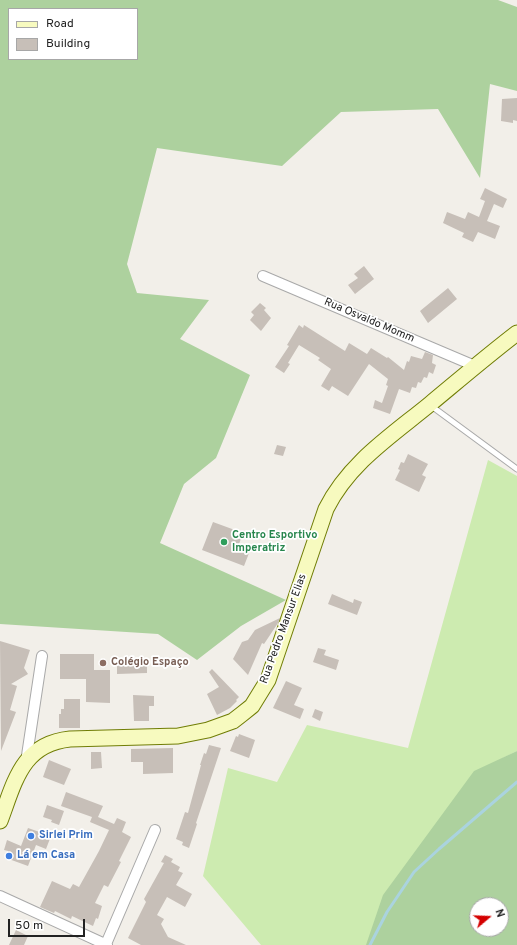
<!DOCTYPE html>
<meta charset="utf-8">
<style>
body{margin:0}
#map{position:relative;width:517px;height:945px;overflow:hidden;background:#f2efe9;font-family:Overpass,sans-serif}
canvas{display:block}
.legend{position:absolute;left:8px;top:8px;width:130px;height:52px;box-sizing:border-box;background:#fff;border:1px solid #a7a7a7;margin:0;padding:5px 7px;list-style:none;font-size:12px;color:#222}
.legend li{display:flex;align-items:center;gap:8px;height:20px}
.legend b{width:20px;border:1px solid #a7a7a7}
.north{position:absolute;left:469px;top:897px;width:40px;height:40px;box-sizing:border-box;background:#fff;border:1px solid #a7a7a7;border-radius:50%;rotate:71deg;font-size:11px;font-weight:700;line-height:16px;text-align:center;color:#222}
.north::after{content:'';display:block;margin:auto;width:14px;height:18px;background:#d40000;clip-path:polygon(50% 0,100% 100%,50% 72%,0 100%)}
.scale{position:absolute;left:8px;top:919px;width:77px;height:18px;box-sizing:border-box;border:2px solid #222;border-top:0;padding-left:5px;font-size:12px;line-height:14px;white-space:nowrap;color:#222;-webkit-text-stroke:3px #fff;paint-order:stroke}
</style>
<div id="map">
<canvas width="517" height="945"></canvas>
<ul class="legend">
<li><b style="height:5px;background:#f7fabf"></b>Road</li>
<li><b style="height:11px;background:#c7bfb8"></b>Building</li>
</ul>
<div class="north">N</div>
<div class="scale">50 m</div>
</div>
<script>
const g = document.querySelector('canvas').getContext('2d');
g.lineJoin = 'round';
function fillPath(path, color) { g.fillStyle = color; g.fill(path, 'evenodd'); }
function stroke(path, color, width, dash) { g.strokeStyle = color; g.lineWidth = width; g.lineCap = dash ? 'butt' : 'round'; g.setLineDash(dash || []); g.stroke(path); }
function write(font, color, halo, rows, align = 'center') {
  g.font = font + ' Overpass,sans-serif'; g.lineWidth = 3.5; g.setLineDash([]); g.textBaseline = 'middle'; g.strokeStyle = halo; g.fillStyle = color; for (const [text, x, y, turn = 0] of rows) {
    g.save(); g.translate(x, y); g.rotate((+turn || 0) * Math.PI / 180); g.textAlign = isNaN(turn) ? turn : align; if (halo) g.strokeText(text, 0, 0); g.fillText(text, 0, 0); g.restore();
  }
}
const grass = new Path2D(`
 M488,460l29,16v275l-14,7 -135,187h-107l-58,-69 25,-108 49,14 30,-57 101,23z`);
const forest = new Path2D(`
 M0,0h498l19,7v84l-27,-7 -10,94 -42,-69 -97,3 -59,54 -125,-18 -30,116 10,29 72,7 -29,39 70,36 -34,83 -32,26 -24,59 126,57 -45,26 -44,34 -39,-26 -158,-10zM9,9h128v50h-128z
 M517,751v194h-151l17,-50 91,-124zM477,905h24v24h-24z`);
const stream = new Path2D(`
 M370,945l17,-33 27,-40 25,-23 78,-67`);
const building = new Path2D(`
 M517,98v23l-4,-1v3l-12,-2 1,-22z
 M485,188l22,11 -4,9 -9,-4 -7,17 13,5 -5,13 -17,-7 -5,10 -11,-5 2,-4 -21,-10 4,-11 18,7 3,-7 11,5 6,-16 -5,-2z
 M364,266l10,13 -19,15 -7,-9 10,-7 -4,-4z
 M448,288l9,11 -29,24 -8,-12z
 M260,303l6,5 -2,2 7,8 -10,13 -11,-11 4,-5 -3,-3z
 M299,325l4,3 1,-3 41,26 4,-8 18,11 4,-6 16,10 1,-1 16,13 3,-9 2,1 2,-6 11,3 3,-7 8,3 -1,8 4,2 -3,9 -4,-2 -2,6 -3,-1 -3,6 -3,-1 -2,6 -4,-1 -2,6 -11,-4 -9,25 -17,-6 2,-8 7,3 6,-17 -2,-1 2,-6 -19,-15 -21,32 -16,-10 -3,5 -8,-5 10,-17 -13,-9 2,-2 -21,-13 -11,18 2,1 -6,9 -9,-6 14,-21 -2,-1z
 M277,445l9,2 -3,9 -9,-2z
 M408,454l20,10 -6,11 4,2 -7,15 -24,-12 5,-10 -2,-1 3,-7 3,1z
 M213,522l30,11 -4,11 12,4 -7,18 -42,-16z
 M332,594l21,9 1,-4 8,3 -5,13 -29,-11z
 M280,618l-2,5 -14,21 -2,-1 -14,32 -15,-16 9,-17 6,-2 7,-10z
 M0,641l30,9 -6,18 4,6 -17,10 6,2 -7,24 6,2 -15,39z
 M318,648l8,2 -2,5 15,5 -3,10 -23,-8z
 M60,654h34v16h16v33l-24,-1v-23h-26z
 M117,662h30v11l-30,1z
 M212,669l27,28 -3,3 1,1 -7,7 -13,7 -10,-21 12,-7 -10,-15z
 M286,681l16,7 -8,17 10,4 -4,10 -27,-11z
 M133,695l21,1v10h-5v15h-15z
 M64,699h16v29h-21v-14h2v-5h3z
 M315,709l8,3 -3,9 -8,-4z
 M239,734l16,6 -6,18 -19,-7 6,-15 2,1z
 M209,745l12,3 -25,75 1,1 -8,24 -7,-3 1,-3 -7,-3 9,-27 3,1 13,-48h-1l4,-12 2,1z
 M173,748v25l-30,1v-12h-12v-13z
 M91,752h10l1,16 -11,1z
 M49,760l22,9 -7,16 -21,-8z
 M66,792l37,14 -5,11 16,7 3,-6 9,4 -4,10 9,5 -12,24 2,1 -13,25 -4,-2 -9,18 7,3 -4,13 -2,-1 -3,8 -21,-10 -1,3 -16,-8 -1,2 -14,-6 12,-26 18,8 3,-5 6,3 20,-36 10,-21 -19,-8 2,-5 -31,-11z
 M47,805l17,6 -5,14 -8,-3 1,-2 -9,-3z
 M28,828l23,8 -5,13 -10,-4 -8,21 -22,-8 2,-7 -4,-1 3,-10 14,6z
 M165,855l8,4 -2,3 9,5 -2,4 5,2 -7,12 16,9 -7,13 -18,-10 -10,18 7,4 -3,5 7,13 18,8h-45l-13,-7 18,-36 -2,-3 20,-36 -3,-1z
 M16,930l12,6 -4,9h-15z`);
const lane = new Path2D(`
 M430,405l87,64`);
const street = new Path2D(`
 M263,276l212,90
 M26,762l16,-106
 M0,896l107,49
 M106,944l49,-114`);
const secondary = new Path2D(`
 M0,821c15,-40 22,-77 70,-82l108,-3 30,-6 25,-9 9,-7 10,-8 16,-26 58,-171c23,-46 65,-73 104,-105 29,-24 57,-48 87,-71`);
const markers = [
 [224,542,4,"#2e9e5b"],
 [103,663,4,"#8d6e63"],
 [31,836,4,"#3f7fe0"],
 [9,856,4,"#3f7fe0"]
];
const streetNames = [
 ["Rua Osvaldo Momm",369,321,23],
 ["Rua Pedro Mansur Elias",284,629,-70]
];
const leisureNames = [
 ["Centro Esportivo",232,536],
 ["Imperatriz",232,549]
];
const educationNames = [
 ["Colégio Espaço",111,663]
];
const shopNames = [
 ["Sirlei Prim",39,836],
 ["Lá em Casa",17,856]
];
fillPath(grass, '#cdebb0');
fillPath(forest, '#add19e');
stroke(stream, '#aad3df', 3);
fillPath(building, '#c7bfb8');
stroke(lane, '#a9a9a9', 7);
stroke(street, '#a9a9a9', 12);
stroke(secondary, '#707d05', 17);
stroke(lane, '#fff', 5);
stroke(street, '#fff', 10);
stroke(secondary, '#f7fabf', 15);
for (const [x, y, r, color] of markers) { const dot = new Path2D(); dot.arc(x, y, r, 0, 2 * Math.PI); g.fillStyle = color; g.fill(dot); stroke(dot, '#fff', 1.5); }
write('11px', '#222', '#fff', streetNames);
write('bold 11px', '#27864d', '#fff', leisureNames, 'left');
write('bold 11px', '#785e54', '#fff', educationNames, 'left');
write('bold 11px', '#366cbe', '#fff', shopNames, 'left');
</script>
